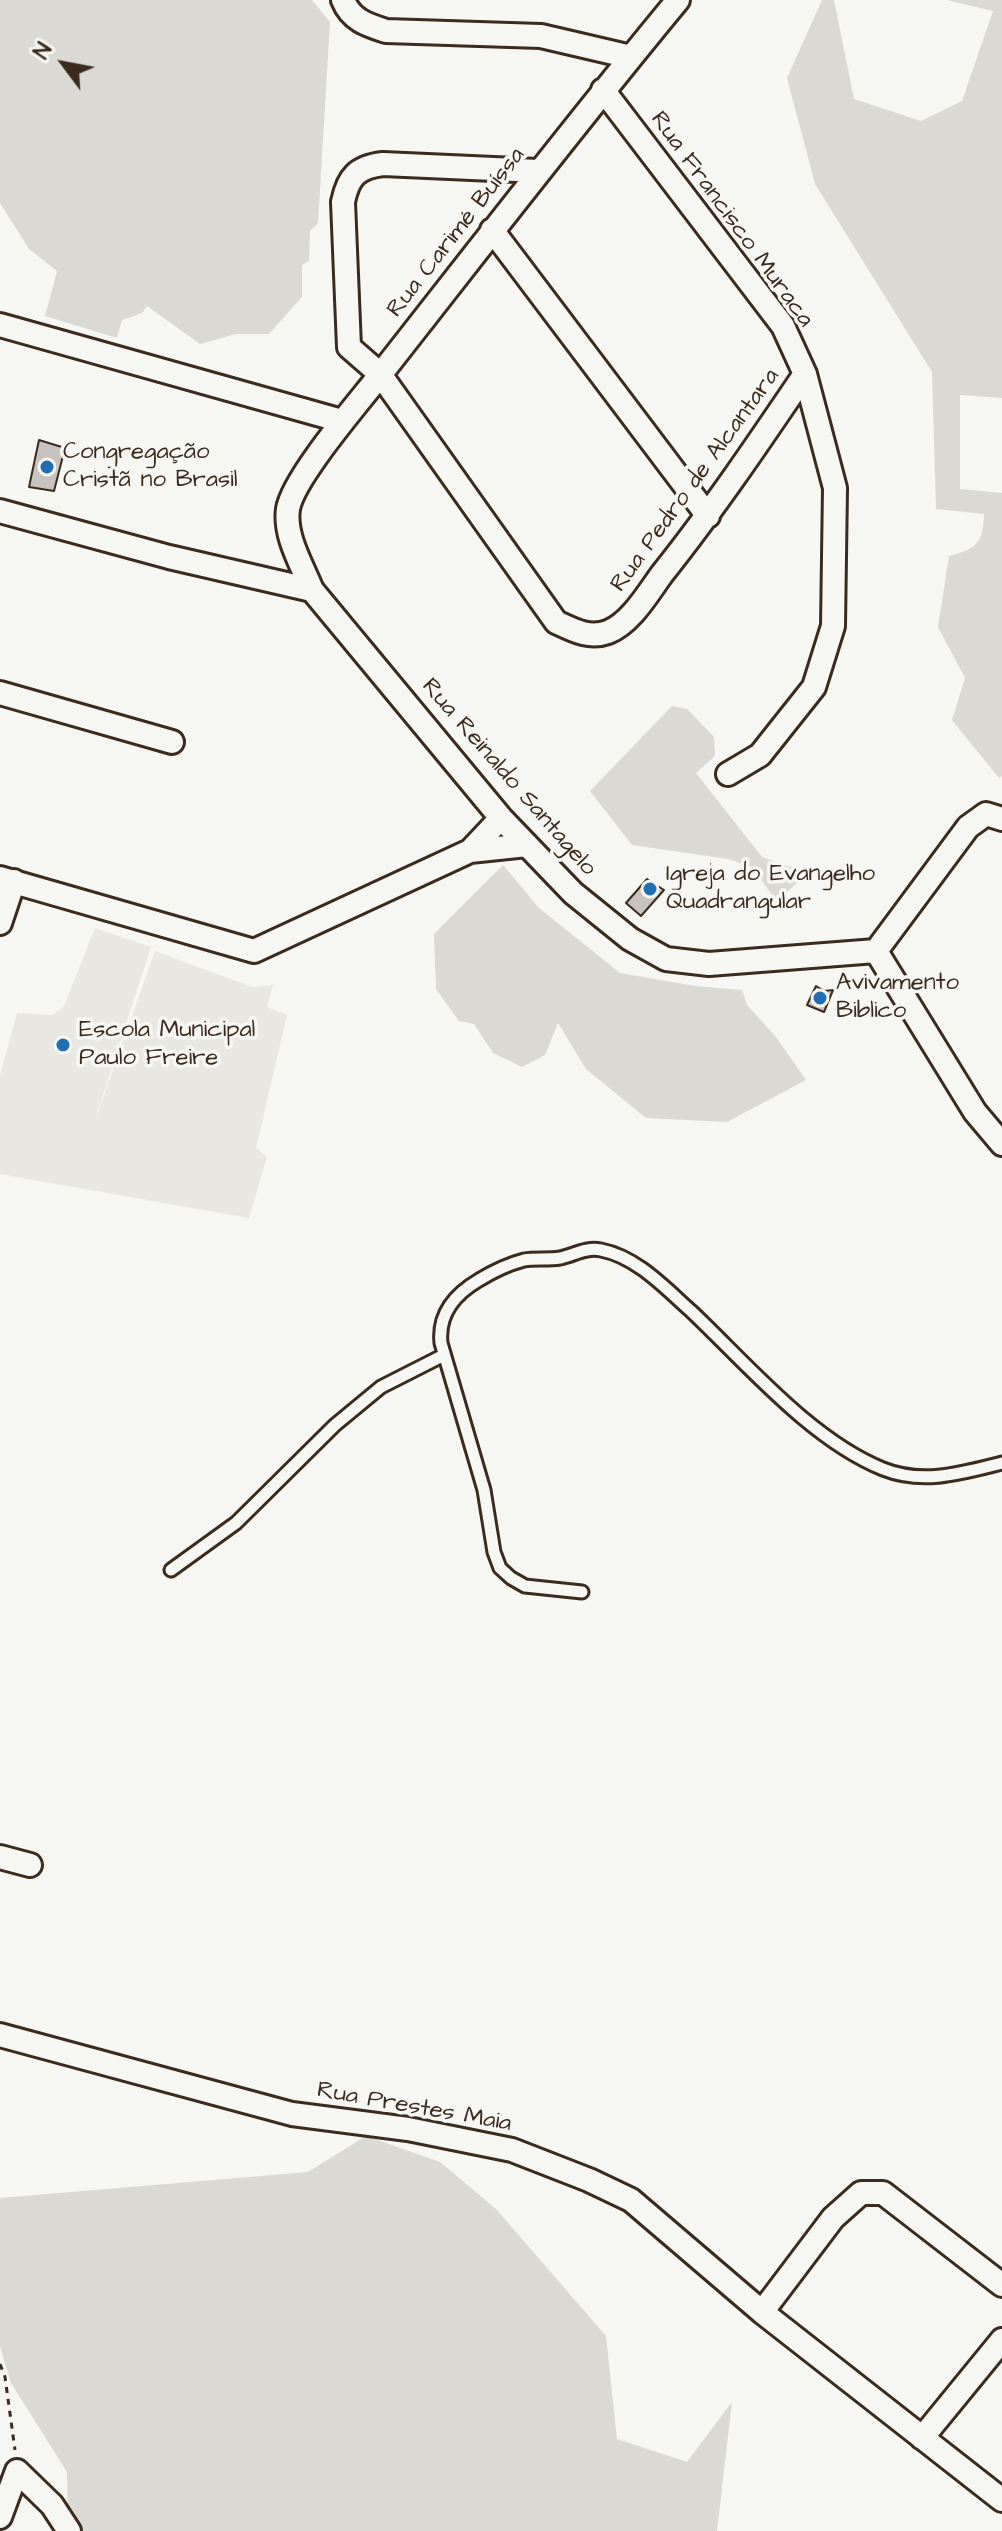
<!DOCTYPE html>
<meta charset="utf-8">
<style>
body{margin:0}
#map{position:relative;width:1002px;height:2531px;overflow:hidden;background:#f6f6f2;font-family:"Architects Daughter",sans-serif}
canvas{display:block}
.north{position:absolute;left:24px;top:24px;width:80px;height:80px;-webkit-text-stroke:6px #f6f6f2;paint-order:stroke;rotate:302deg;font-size:22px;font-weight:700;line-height:32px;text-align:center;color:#3b2a1e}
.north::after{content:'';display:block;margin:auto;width:28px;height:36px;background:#3b2a1e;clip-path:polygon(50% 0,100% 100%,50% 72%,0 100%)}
</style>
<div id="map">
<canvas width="1002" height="2531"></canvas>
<div class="north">N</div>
</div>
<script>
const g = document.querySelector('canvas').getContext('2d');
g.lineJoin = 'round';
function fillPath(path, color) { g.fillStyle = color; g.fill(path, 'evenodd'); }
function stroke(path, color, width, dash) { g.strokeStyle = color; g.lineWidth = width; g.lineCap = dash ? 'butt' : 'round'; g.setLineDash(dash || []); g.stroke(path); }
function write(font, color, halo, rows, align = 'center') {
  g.font = font + ' "Architects Daughter",sans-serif'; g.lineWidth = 7; g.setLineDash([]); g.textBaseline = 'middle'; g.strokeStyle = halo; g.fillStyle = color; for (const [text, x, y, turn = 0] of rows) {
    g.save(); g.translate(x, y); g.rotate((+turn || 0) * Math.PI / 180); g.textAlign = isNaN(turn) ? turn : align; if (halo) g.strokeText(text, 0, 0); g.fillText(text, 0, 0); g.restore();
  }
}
const built = new Path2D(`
 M95,928l56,19 -58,179 62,-175 97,36 21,-2 -6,22 20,8 -31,133 11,9 -18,61 -249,-44v-99l17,-62 36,2 11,-9z`);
const green = new Path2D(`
 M0,0h312l18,22 -12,201 -8,8 -1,30 -7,4v32l-33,37h-33l-36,10 -53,-38 -5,7 -20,7 -5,18 -72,-22 12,-45 -28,-22 -29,-46z
 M822,0h12l20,99 67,22 41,-20 31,-90 -46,-11h55v398l-42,-3v94l42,4v283l-3,2 -47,-58 13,-42 -27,-51 11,-71c28,-7 34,-13 35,-42l-48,-5 -4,-137 -117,-188 -28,-106z
 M672,706l15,3 27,28 1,19 -19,17 66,84 45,16 -30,29 -25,-35 -24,-8 -96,-14 -42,-54z
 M503,865l36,43 81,65 75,13 47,4 5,15 29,32 30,43 -79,42 -81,-4 -60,-49 -28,-46 -13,32 -23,12 -29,-14 -19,-29 -15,-3 -23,-32 -2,-55z
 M366,2136l74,26 56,47 110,127 11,103 70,23 45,-60 -15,129h-640l-9,-11 -1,-48 -56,-89 -11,-37v-148l308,-26z`);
const building = new Path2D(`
 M39,440l26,8 -11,43 -25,-4z
 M647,879l17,11 -23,26 -15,-13z
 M816,986l8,5 9,-1 -9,22 -17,-7z`);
const path = new Path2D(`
 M0,2364l5,13 10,73`);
const lane = new Path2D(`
 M171,1570l65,-47 99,-98 46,-38 63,-32
 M582,1592l-57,-6 -14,-8 -11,-10 -6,-16 -10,-62 -43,-147c-3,-29 14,-49 38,-63 13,-8 30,-16 45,-20 11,-2 24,0 36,-2 14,-3 26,-11 41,-8 36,7 64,38 90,61 56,53 120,129 192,158 40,16 79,4 119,-6`);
const street = new Path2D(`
 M343,0c8,20 24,25 43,31l155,5 90,21
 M678,0c-102,123 -199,249 -298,375 -21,27 -87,103 -92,134 -4,27 14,56 24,81l189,228 72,75 57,46 36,20 43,5 167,-13
 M603,90l180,236 22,48 30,114 -2,138 -19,61 -54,68 -32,19
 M538,171l-155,-7c-26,3 -35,13 -40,38l6,145 31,27 176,248c17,8 33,17 52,10 23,-9 40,-39 54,-58 51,-64 97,-132 143,-200
 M492,230l216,286
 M0,325l342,96
 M0,511l169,46 143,33
 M0,693l172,49
 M501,818l-31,33 57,-6
 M0,878l254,73 216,-100
 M0,923l14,-42
 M876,951l99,161 27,32
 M876,951l92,-124 18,-13 16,5
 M0,1857l30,8
 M0,2035l292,79 116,15 104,21 77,30 42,20 131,112 240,188
 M762,2312l71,-94 28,-25h22l119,92
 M922,2438l80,-98
 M0,2517l17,-46 35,34 17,26`);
const markers = [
 [47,467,8,"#1f6fb2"],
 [650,889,8,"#1f6fb2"],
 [820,998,8,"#1f6fb2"],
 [63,1045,8,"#1f6fb2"]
];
const streetNames = [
 ["Rua Francisco Muraca",731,220,54],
 ["Rua Carimé Buíssa",457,233,-52],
 ["Rua Pedro de Alcantara",696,481,-54],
 ["Rua Reinaldo Santagelo",508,778,49],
 ["Rua Prestes Maia",414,2108,10]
];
const poiNames = [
 ["Congregação",63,453],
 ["Cristã no Brasil",63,481],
 ["Igreja do Evangelho",666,875],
 ["Quadrangular",666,903],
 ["Avivamento",836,984],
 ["Biblico",836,1012],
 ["Escola Municipal",79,1031],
 ["Paulo Freire",79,1059]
];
fillPath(built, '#e8e7e2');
fillPath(green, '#dad9d3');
fillPath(building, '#c8c3be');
stroke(building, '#3b2a1e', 2);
stroke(lane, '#3b2a1e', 17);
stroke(street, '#3b2a1e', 28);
stroke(path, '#3b2a1e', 3, [6, 6]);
stroke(lane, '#f6f6f2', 11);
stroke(street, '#f6f6f2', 22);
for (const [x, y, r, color] of markers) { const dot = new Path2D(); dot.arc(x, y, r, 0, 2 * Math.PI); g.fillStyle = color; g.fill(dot); stroke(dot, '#f6f6f2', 3); }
write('24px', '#3b2a1e', '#f6f6f2', streetNames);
write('24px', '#3b2a1e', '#f6f6f2', poiNames, 'left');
</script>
